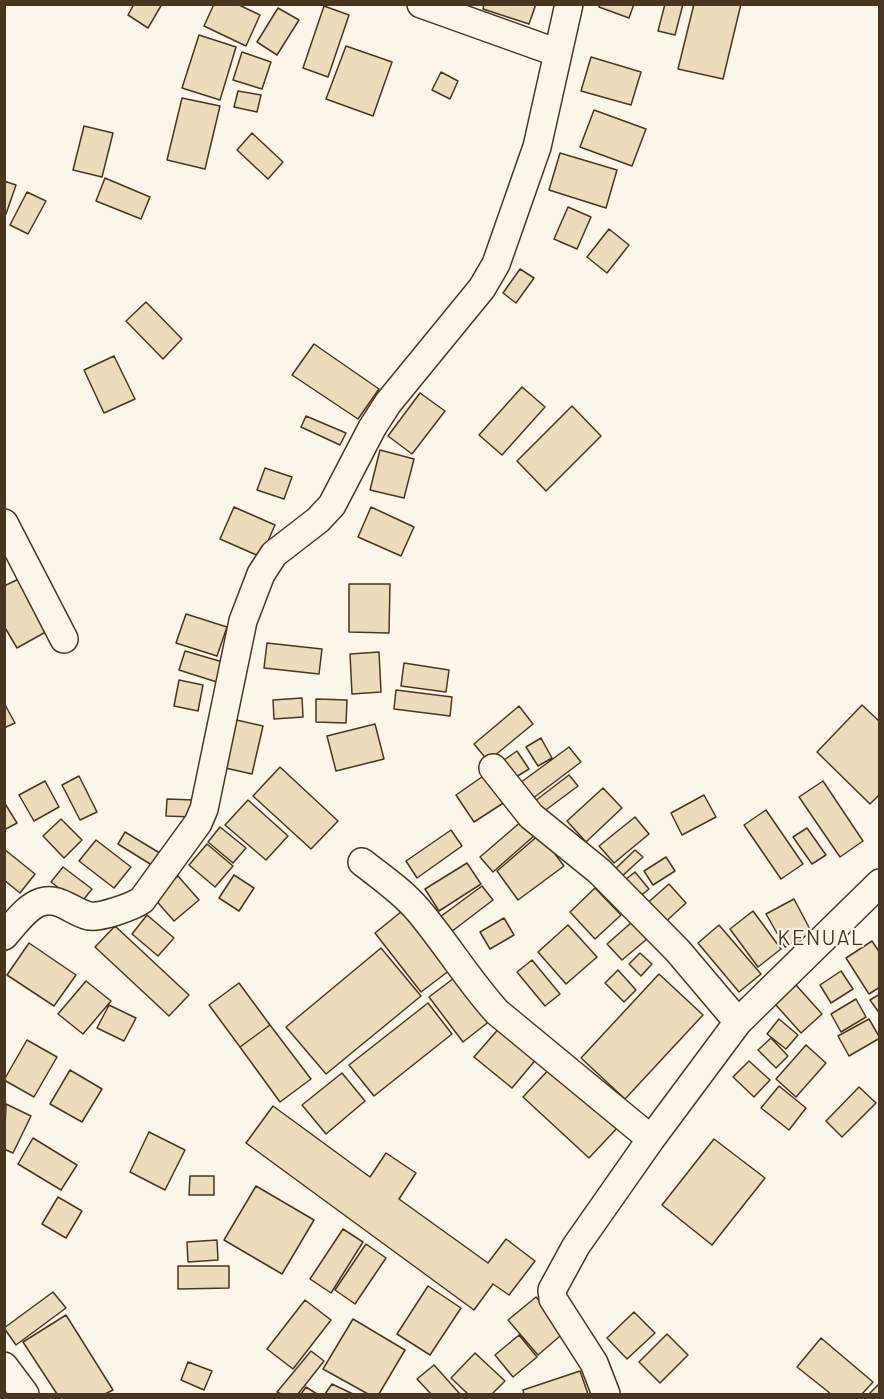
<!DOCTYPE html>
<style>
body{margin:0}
#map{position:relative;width:884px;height:1399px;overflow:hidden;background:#fbf6e9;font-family:Barlow,sans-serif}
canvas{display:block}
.frame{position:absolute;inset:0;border:6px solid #4a3520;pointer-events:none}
</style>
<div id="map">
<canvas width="884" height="1399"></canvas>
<div class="frame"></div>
</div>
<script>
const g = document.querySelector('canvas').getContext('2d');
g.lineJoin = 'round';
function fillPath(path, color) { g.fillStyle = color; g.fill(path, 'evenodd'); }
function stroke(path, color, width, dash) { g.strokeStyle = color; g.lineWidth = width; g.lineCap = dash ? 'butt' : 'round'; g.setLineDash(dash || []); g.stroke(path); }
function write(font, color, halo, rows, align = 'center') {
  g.font = font + ' Barlow,sans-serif'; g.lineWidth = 4.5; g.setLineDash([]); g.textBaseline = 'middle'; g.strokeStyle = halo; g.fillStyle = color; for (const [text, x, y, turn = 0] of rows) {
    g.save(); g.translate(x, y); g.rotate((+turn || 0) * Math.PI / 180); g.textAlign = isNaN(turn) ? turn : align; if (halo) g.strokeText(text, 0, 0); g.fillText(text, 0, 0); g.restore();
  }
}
const building = new Path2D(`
 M134,4h28l-14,24 -20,-13z
 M214,4h23l23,11 -14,31 -42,-20z
 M484,4h52l-7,20 -46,-15z
 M599,4h35l-5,14 -30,-11z
 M665,4h18l-8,31 -17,-4z
 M694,4h47l-18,75 -45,-10z
 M324,6l25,9 -21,62 -25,-9z
 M278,8l21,12 -22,35 -20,-13z
 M199,35l37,12 -16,53 -38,-12z
 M346,46l46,16 -19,54 -47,-17z
 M242,52l29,10 -9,27 -29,-9z
 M591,57l50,15 -10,33 -50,-14z
 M441,72l17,9 -8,18 -18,-9z
 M238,91l23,4 -4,17 -23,-5z
 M182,98l38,8 -15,63 -38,-9z
 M594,110l52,19 -14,37 -52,-19z
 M84,126l29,7 -11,44 -29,-7z
 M252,133l31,29 -15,17 -31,-29z
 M560,153l57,17 -11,38 -57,-18z
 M105,178l45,19 -9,22 -45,-18z
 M4,181l12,4 -10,29 -2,-1z
 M27,192l19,9 -18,33 -18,-9z
 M568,207l23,10 -14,32 -23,-10z
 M609,229l20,16 -22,28 -20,-16z
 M520,269l14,9 -18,25 -13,-10z
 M146,302l36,37 -19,20 -37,-38z
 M314,344l65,45 -21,30 -66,-44z
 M114,356l21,43 -31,14 -20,-43z
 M522,387l23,20 -43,48 -23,-20z
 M420,393l25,18 -33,43 -24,-18z
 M572,406l29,30 -55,55 -29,-30z
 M306,416l40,17 -6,12 -39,-18z
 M380,450l34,9 -10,39 -34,-8z
 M265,468l27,9 -8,22 -27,-9z
 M234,507l41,18 -14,32 -41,-18z
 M371,507l43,20 -13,29 -43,-19z
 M23,577l28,52 -34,19 -13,-22v-40z
 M349,584h41l-1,49 -40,-1z
 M186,614l41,13 -10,29 -41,-13z
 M267,643l55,6 -3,25 -55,-6z
 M185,651l41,12 -6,20 -41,-13z
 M379,652l2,40 -29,2 -2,-40z
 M404,663l45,7 -3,22 -45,-6z
 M179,680l24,5 -5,26 -24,-5z
 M396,690l56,7 -2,19 -56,-7z
 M302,698l1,19 -29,2 -1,-19z
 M316,699l31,1 -1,23 -30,-1z
 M4,703l11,20 -11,5z
 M862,705l18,17v72l-10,10 -53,-52z
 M519,706l14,18 -45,37 -14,-17z
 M232,719l31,7 -11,48 -31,-7z
 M375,724l9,35 -48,12 -9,-35z
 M541,738l11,20 -14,8 -12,-19z
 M569,747l12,15 -49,37 -12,-16z
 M517,751l12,18 -13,8 -12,-17z
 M280,767l58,54 -27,28 -58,-53z
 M489,772l19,28 -34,22 -18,-27z
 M569,775l9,11 -39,29 -8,-11z
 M79,776l18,36 -17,8 -18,-35z
 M45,781l14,26 -25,14 -15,-26z
 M823,781l40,60 -23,16 -41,-60z
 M603,788l19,20 -36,34 -19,-21z
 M704,795l12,22 -34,18 -11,-22z
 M167,799l27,1 -1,17 -27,-1z
 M248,800l40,36 -22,24 -41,-35z
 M4,802l13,21 -13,7z
 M766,810l37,54 -22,15 -37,-54z
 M635,817l14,17 -35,29 -15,-17z
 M61,819l21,21 -18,18 -21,-22z
 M523,820l12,15 -42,37 -13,-15z
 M220,827l26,21 -13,15 -25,-21z
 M807,828l19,27 -14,9 -19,-27z
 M451,830l11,16 -45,32 -11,-17z
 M125,832l38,23 -8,12 -37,-23z
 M540,834l24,32 -46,34 -21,-29z
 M96,840l35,27 -17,21 -35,-27z
 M207,844l26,22 -18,21 -26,-22z
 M4,849l31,25 -15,19 -16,-13z
 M635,850l8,7 -23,21 -7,-7z
 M666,857l9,14 -22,14 -9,-14z
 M467,863l14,21 -42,27 -14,-22z
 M63,867l29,22 -12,15 -29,-22z
 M635,872l14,17 -10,8 -14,-17z
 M234,875l20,13 -15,23 -20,-13z
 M178,876l21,24 -25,21 -21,-24z
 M669,884l17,19 -24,22 -18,-19z
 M482,886l11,14 -42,32 -11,-15z
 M595,888l26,27 -26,24 -25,-27z
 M794,899l18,34 -27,14 -19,-33z
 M407,907l47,60 -33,25 -46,-59z
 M753,911l28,38 -23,18 -28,-38z
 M147,915l27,23 -16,18 -26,-22z
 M504,918l10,17 -24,14 -10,-17z
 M632,922l15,17 -25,21 -15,-16z
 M568,925l29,32 -31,27 -28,-32z
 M719,925l42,49 -22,18 -41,-49z
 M115,926l74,69 -20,21 -74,-69z
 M872,941l8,12v34l-11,7 -23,-36z
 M29,943l47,32 -22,31 -47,-31z
 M381,948l40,48 -95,78 -40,-47z
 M640,953l12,11 -11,12 -12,-12z
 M532,960l28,34 -15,12 -28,-34z
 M618,970l18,20 -12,12 -19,-19z
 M841,971l12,18 -22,14 -11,-18z
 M659,974l44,41 -78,84 -44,-41z
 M458,975l33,45 -28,22 -34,-45z
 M86,981l25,20 -28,33 -25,-20z
 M239,983l31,42 -30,22 -31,-42z
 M796,985l26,29 -21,19 -26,-29z
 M880,994v20l-10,-14z
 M856,999l10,18 -25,15 -10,-18z
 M428,1003l24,31 -78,62 -25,-31z
 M109,1005l27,13 -12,23 -27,-13z
 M779,1019l19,16 -12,14 -19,-15z
 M869,1019l11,19 -31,18 -11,-20z
 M270,1025l41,54 -31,23 -40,-55z
 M501,1026l37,31 -26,31 -38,-31z
 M771,1038l17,18 -12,12 -18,-18z
 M27,1040l30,17 -23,40 -30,-17z
 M806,1045l20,18 -30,34 -20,-18z
 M749,1061l21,19 -16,17 -21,-20z
 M554,1064l66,61 -31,33 -66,-61z
 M70,1070l32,19 -20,33 -32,-18z
 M342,1073l23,28 -39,33 -24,-29z
 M779,1086l27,22 -17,22 -28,-22z
 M859,1087l17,16 -34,34 -16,-16z
 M6,1104l25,12 -18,37 -9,-4z
 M273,1106l97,71 16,-24 30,20 -17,26 89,64 18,-24 29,22 -26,34 -16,-11 -19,26 -228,-167z
 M149,1132l36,18 -20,40 -35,-18z
 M33,1138l44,27 -16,25 -43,-26z
 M714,1139l51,39 -53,67 -50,-40z
 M190,1176h24v19h-25z
 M256,1186l58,34 -32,54 -58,-34z
 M58,1197l24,14 -16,27 -24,-14z
 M343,1229l20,13 -32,51 -21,-14z
 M217,1240l1,20 -30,2 -1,-20z
 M366,1244l20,14 -31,46 -20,-14z
 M178,1266h51v22l-51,1z
 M428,1286l33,22 -31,47 -33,-21z
 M53,1292l13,16 -50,37 -12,-17z
 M536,1297l30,34 -28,24 -30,-35z
 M305,1300l26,20 -38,49 -26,-20z
 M634,1312l21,21 -28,26 -20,-21z
 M66,1315l47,75 -8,4h-48l-34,-52z
 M353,1319l52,31 -26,44h-11l-45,-25z
 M667,1334l21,21 -28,28 -21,-21z
 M519,1335l18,22 -24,20 -18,-22z
 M821,1338l52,44 -11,12h-31l-34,-27z
 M311,1351l13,10 -26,33h-17l-4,-2z
 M475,1353l30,28 -13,13h-24l-17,-16z
 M188,1362l24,9 -8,19 -23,-10z
 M434,1365l26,29h-29l-14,-15z
 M580,1371l8,23h-64l-1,-4z
 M880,1383v11h-11z
 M332,1384l21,10h-28z
 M306,1387l11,7h-16z`);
const minor = new Path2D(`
 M421,4l137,49
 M4,523l60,116
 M493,768l38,48 68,55 79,80 60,71
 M362,862c19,15 40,29 56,48 28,33 50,70 79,102l154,127
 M4,936c11,-12 22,-29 37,-34 18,-6 31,10 48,14 11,2 43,-9 53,-16l56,-77 6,-14 39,-188 18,-47 13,-20 44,-34 14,-15 40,-77 16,-25 94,-115 14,-24 41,-117 32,-143
 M4,1366l21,28
 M606,1394l-12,-31 -41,-64 -1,-9 24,-44 75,-107 87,-117 142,-139`);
const quarterNames = [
 ["KENUAL",821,938]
];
fillPath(building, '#ecdcbc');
stroke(building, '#4a3520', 1.5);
stroke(minor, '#4a3520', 30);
stroke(minor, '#fbf6e9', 27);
g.letterSpacing = '1.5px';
write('21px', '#4a3520', '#fbf6e9', quarterNames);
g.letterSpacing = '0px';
</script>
